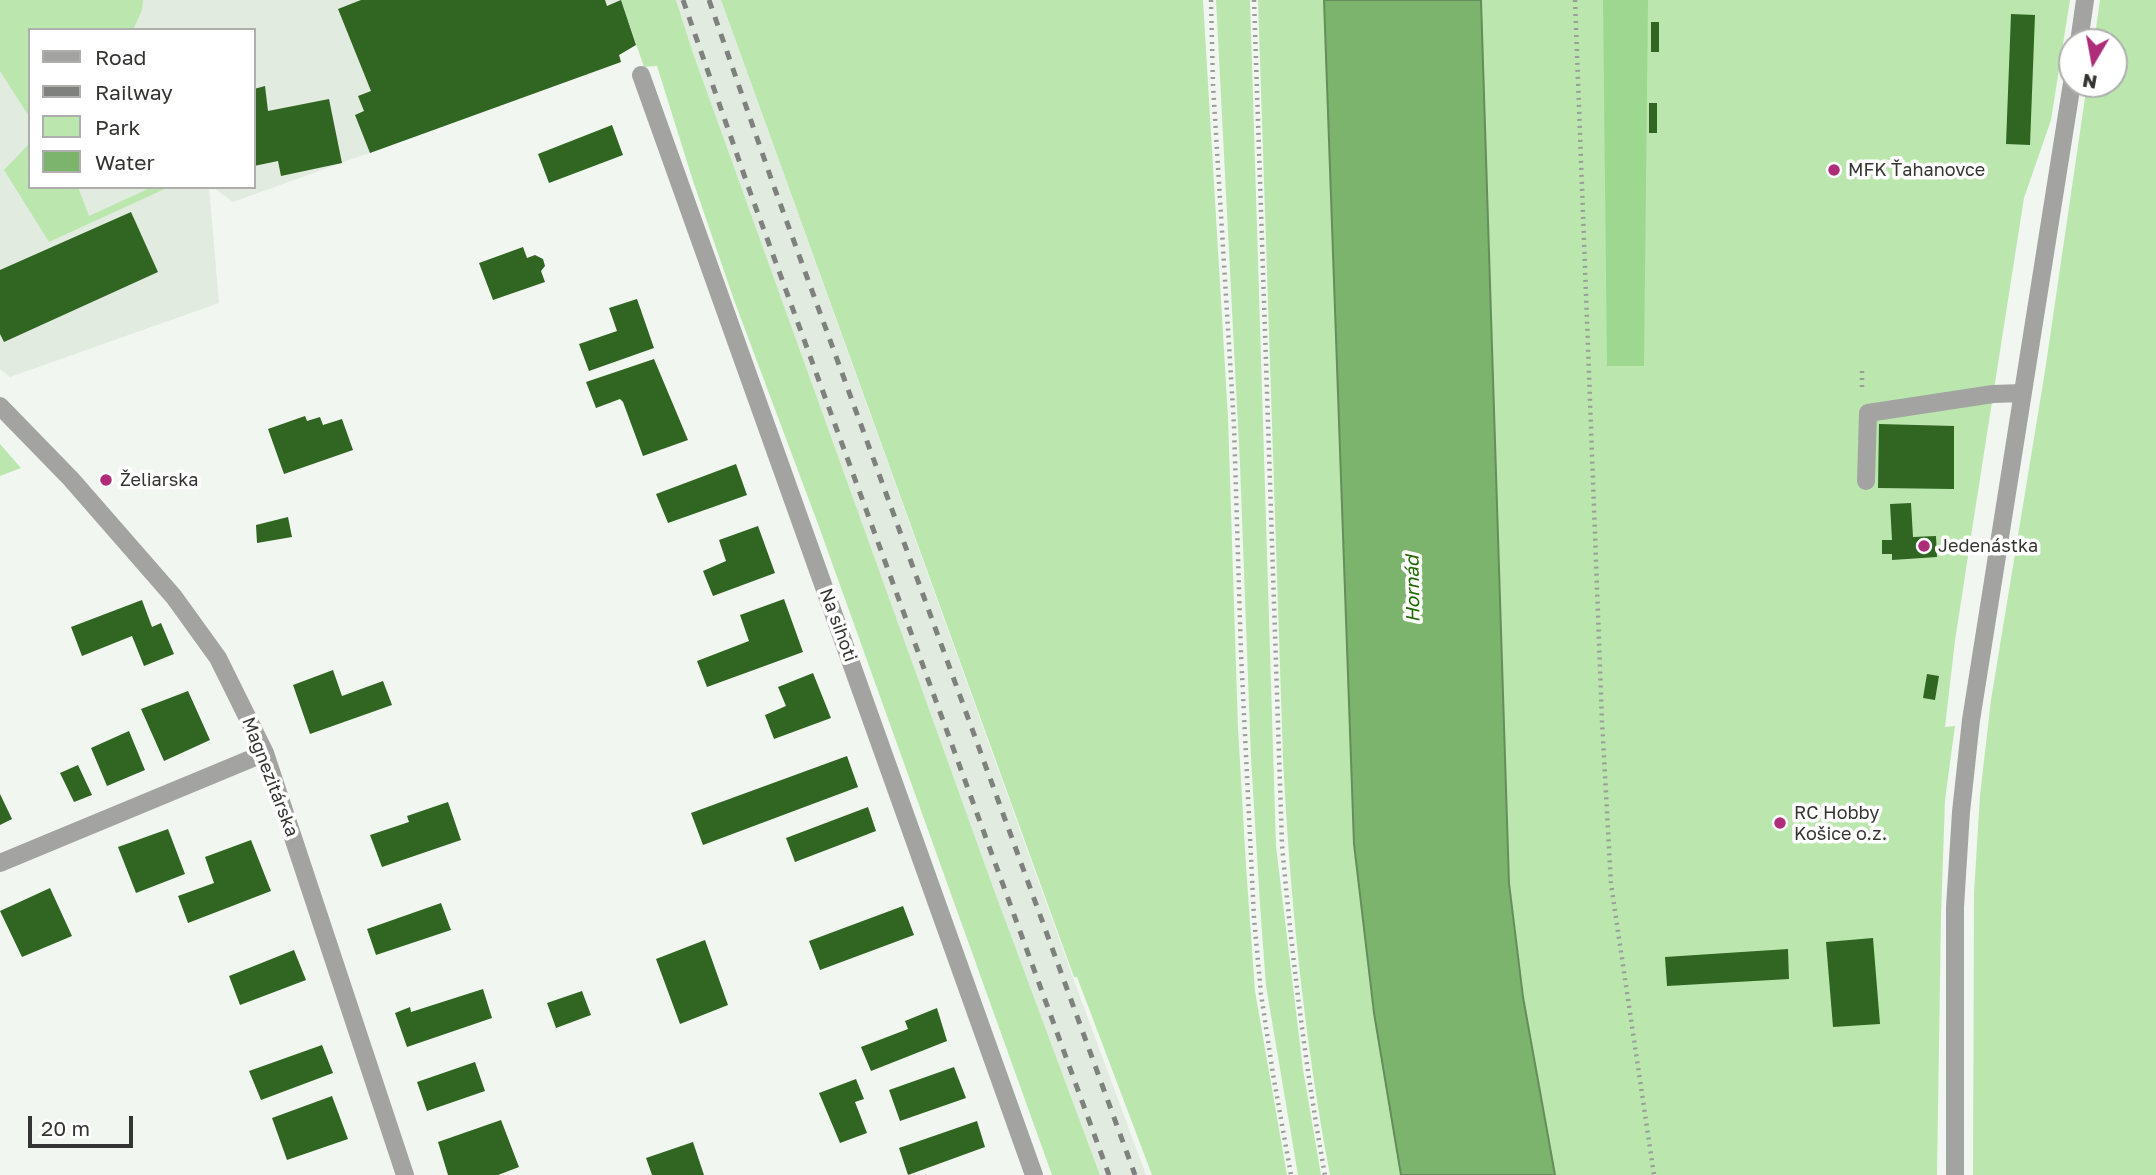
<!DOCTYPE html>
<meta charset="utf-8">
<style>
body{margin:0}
#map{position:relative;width:2156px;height:1175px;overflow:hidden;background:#f2f6f1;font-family:"Golos Text",sans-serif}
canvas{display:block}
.legend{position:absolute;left:28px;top:28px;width:228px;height:161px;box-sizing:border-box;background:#fff;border:2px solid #aeaead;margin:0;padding:9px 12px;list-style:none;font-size:21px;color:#343533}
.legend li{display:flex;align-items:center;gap:14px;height:35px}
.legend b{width:35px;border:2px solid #aeaead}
.north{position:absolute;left:2058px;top:28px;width:70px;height:70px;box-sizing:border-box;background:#fff;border:2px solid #aeaead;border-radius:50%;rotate:190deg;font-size:19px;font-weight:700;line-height:28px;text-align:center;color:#343533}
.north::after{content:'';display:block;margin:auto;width:24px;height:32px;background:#ae2d79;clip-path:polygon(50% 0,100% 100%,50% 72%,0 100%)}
.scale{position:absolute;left:28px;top:1116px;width:105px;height:32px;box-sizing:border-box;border:4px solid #343533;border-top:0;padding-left:9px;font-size:21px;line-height:24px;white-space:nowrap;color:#343533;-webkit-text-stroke:5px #fff;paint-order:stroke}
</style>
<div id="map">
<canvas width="2156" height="1175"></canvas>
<ul class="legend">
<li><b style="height:9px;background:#a3a4a2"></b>Road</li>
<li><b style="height:9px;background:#7f817e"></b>Railway</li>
<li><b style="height:19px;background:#bbe7af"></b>Park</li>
<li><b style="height:19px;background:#7cb36d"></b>Water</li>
</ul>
<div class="north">N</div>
<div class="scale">20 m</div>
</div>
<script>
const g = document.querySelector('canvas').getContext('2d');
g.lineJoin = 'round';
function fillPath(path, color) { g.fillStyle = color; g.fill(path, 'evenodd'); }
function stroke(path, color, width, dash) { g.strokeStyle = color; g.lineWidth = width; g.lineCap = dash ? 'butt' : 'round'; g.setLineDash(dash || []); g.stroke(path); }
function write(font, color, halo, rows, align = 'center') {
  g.font = font + ' "Golos Text",sans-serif'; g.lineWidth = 7; g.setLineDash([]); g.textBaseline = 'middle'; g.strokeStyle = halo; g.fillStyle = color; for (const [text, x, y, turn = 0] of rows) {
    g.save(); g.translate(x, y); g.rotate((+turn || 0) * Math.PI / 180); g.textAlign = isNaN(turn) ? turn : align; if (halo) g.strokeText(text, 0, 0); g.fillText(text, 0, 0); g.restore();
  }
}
const built = new Path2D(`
 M0,0h621l15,45 -16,10 1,7 -388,140 -20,-15h41v-157h-224v157h179l10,116 -209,74 -10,-8z
 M676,0h45l354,983 71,192h-46l-107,-288 -300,-834z`);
const green = new Path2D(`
 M0,0h143l-1,10 -9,20h-103v88l-30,-47z
 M621,0h55l17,53 300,834 107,288h-48l-234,-651 -84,-224 -41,-119 -36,-115 -13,1z
 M721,0h482l25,417 10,311 8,138 9,125 32,184h-135l-75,-198h-3z
 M1216,0h34l26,846 27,223 18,106h-23l-32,-189 -6,-81 -9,-147 -11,-293z
 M1258,0h66l30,844 20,169 29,162h-73c-26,-138 -40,-276 -47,-417z
 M1481,0h589l-19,120 -27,78 -50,319 -19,124 -10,86 10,-1 -10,74 -4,117 -4,258h-382l-32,-178 -14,-114z
 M2100,0h56v1175h-183l1,-282 6,-98 11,-95 54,-329 42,-287h27v-42h-20z
 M30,143v44h48l11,29 63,-29h17l-120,55 -45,-72z
 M0,444l21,24 -21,8z`);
const forest = new Path2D(`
 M1603,0h45l-4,366h-37z`);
const water = new Path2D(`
 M1324,0h157l28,883 14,114 32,178h-154l-27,-162 -20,-169z`);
const building = new Path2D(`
 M361,0h244l2,6 14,-6 15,45 -17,10 2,7 -251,91 -15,-38 9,-4 -6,-15 13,-5 -33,-82z
 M2011,14l24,1 -5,130 -24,-1z
 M1651,22h8v30h-8z
 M265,86l3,25 61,-12 13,64 -61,13 -3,-15 -24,5v-77z
 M1649,103h8v30h-8z
 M612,125l11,30 -74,28 -11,-29z
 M131,212l27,60 -154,70 -4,-8v-64z
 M523,247l4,11 8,-3 8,4 2,7 -4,5 4,11 -52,18 -14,-37z
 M637,299l17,49 -65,23 -10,-27 38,-13 -8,-23z
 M654,359l34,81 -45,16 -20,-54 -3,-3 -24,9 -10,-26z
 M305,416l2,5 13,-4 3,8 19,-6 11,31 -69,24 -16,-45z
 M1879,424l75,2v63l-76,-1z
 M736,464l11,31 -79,28 -12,-29z
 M1911,503l2,34 23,-1 1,21 -45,3v-6h-10v-14h10l-2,-36z
 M288,517l4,20 -35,6 -1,-18z
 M758,526l17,47 -62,23 -10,-25 23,-10 -7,-21z
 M784,599l19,53 -96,35 -10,-26 52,-20 -9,-26z
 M142,600l10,27 9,-4 13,31 -30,12 -12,-30 -50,20 -11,-29z
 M333,670l9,26 41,-15 9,24 -82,29 -17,-49z
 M813,673l18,45 -57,21 -9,-24 21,-9 -8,-19z
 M1927,674l12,2 -4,24 -12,-2z
 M188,691l22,49 -46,21 -23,-52z
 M129,731l16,39 -38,16 -16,-38z
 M847,756l11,31 -155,58 -12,-32z
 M78,765l14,30 -18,7 -14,-29z
 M0,794l12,25 -12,6z
 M448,802l13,38 -79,27 -12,-32 39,-13 -2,-6z
 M868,807l8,24 -81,31 -9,-24z
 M168,829l17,45 -49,19 -18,-46z
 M251,840l20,51 -83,32 -10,-27 36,-13 -9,-26z
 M50,888l22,48 -50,21 -22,-46z
 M441,903l10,27 -75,25 -9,-26z
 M903,906l11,29 -94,35 -11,-29z
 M1873,938l7,86 -47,3 -7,-85z
 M705,940l23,65 -48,19 -24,-65z
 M1788,949l1,30 -122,7 -2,-29z
 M294,950l12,30 -66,25 -11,-29z
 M483,989l9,29 -85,29 -12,-34 15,-6 1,5z
 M582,991l9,24 -35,13 -9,-25z
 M937,1008l10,33 -76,30 -10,-24 47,-18 -3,-8z
 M322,1045l11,28 -72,27 -12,-29z
 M475,1062l10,29 -58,20 -10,-29z
 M954,1067l12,31 -66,23 -11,-31z
 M856,1079l8,20 -9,3 12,31 -27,10 -21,-50z
 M332,1096l16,43 -61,21 -15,-42z
 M501,1120l18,47 -21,8h-50l-10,-33z
 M977,1121l8,26 -77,28 -9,-27z
 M693,1142l11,33h-52l-6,-17z`);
const path = new Path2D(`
 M1211,0l2,85 21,341 7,228 13,264 7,76 12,80 18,101
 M1254,0l28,845c10,111 23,220 43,330
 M1575,0l27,721 9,163 43,291
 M1862,387v-20`);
const service = new Path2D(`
 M2079,42l6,-42
 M1866,481l2,-68 125,-19 29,-1
 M1955,1175v-268l6,-95 10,-92 101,-637`);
const minor = new Path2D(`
 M641,75l393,1100
 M0,406l71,73 103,118 44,61 47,95 140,422
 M0,863l265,-110`);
const rail = new Path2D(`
 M683,0l66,189 360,986
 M709,0l64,184 362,991`);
const markers = [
 [1834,170,7,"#ae2d79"],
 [106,480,7,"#ae2d79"],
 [1924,546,7,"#ae2d79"],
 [1780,823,7,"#ae2d79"]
];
const poiNames = [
 ["MFK Ťahanovce",1848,170],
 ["Želiarska",120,480],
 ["Jedenástka",1938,546],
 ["RC Hobby",1794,813],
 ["Košice o.z.",1794,834]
];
const streetNames = [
 ["Na sihoti",838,625,70],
 ["Magnezitárska",270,777,69]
];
const waterNames = [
 ["Hornád",1413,589,-91]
];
fillPath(built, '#e2ebe0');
fillPath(green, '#bbe7af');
fillPath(forest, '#9ed78f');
fillPath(water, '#7cb36d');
stroke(water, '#668d5c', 2);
fillPath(building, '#316522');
stroke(path, '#9a9d99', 4.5, [2, 5]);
stroke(service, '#a3a4a2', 18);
stroke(minor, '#a3a4a2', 18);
stroke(rail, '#7f817e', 5, [9, 9]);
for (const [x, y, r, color] of markers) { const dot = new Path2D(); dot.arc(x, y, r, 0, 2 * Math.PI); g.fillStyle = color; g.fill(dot); stroke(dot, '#fff', 2.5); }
write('18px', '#343533', '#fff', poiNames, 'left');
write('18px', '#343533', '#fff', streetNames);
write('italic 19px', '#206700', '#fff', waterNames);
</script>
